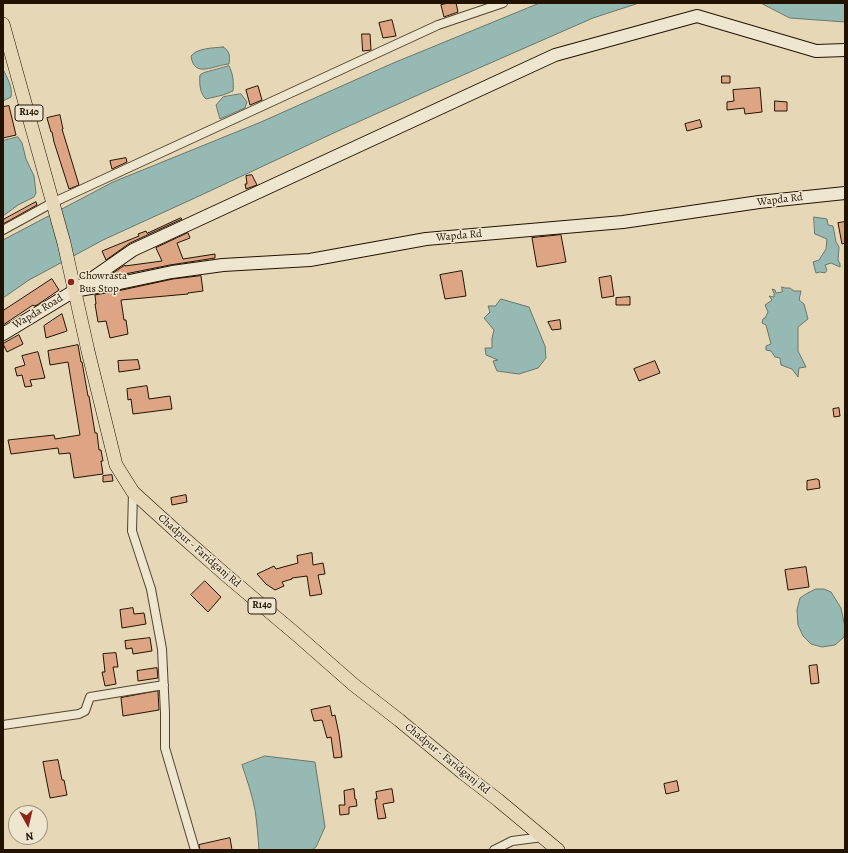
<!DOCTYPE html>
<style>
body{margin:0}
#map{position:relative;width:848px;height:853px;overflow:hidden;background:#e6d8b7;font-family:Alegreya,serif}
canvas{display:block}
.frame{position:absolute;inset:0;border:4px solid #221300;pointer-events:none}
.north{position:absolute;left:8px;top:805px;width:40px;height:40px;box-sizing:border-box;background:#efe6d0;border:1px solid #9d927d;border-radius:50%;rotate:172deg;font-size:11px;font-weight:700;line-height:16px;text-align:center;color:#221300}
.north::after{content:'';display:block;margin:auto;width:14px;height:18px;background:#8f2418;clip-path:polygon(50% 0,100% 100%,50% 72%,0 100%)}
</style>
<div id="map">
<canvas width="848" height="853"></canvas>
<div class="frame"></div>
<div class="north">N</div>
</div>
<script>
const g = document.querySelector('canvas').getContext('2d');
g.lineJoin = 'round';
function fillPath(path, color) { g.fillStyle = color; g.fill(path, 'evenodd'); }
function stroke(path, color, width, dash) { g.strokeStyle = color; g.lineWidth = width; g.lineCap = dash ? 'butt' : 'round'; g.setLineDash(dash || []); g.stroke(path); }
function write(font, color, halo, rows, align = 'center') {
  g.font = font + ' Alegreya,serif'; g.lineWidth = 3; g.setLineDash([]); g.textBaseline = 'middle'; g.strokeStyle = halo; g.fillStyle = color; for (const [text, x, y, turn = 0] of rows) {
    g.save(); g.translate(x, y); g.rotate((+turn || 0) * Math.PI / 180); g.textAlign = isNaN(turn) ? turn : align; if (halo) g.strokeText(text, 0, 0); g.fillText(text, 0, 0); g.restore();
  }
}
const water = new Path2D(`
 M540,3h99l-46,15 -155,68 -100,45 -141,66 -94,43 -74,40 -26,18v-58l110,-58 148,-60 130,-58z
 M761,3h84v19l-55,-4z
 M223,47c7,4 7,9 6,17 -15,1 -35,15 -38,-8 6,-8 22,-8 32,-9z
 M229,66c4,7 5,17 4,25l-10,4 -17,4c-6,-5 -7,-16 -6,-24l3,-2z
 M3,69c4,9 10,18 8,28l-8,4z
 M241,94l6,8 -2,6 -25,11 -4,-14 7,-8z
 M18,137l4,6 4,16 8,17 2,17 -2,4 -16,8 -15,11v-75z
 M814,217l13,2 1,6 5,1 3,16 3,5 -1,13 2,4v3l-9,-4 -6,2 2,5 -2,3 -5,-1 -4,1 -3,-11 6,-2 7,-11 1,-10 -12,-5z
 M782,287l3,1h5l4,3h7l-2,9 5,4 4,15 -10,8v24l8,16 -7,1 -1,9 -6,-8 -11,-4 -1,-7 -5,-1 -4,-6 -5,-1v-4l5,-2 -5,-19 -4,-2 1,-4 2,-1 3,-6 -3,-7 7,-5 -3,-4 5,1v-4l-2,-4 3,1 1,3 6,-1z
 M501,299l28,8 16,39 1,12 -8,10 -19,6 -22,-3 -4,-10 5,-1 -12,-5 -1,-7h7v-10l2,-8 -10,-12 6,-6 -2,-6h7z
 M816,589h8l7,3 10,16 4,19v5l-1,5 -9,8 -13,2 -11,-3 -8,-8 -5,-11 -1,-15 3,-12 6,-4z
 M265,756l50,6 10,65 -9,20 -4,3h-53c-1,-13 -2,-27 -4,-40 -3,-16 -8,-30 -13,-45z`);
const building = new Path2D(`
 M449,3h7l2,9 -14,5 -3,-12z
 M392,20l4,16 -13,2 -4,-15z
 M362,34h8l1,16 -8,1z
 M722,76h8v7h-8z
 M258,86l4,14 -12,5 -4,-15z
 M760,88l2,24 -17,2 -1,-6 -17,2v-8l7,-1 -1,-11z
 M775,101l12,1v9h-12z
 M9,106l7,29 -13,3v-31z
 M60,115l3,14h-1l17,56 -10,4 -15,-47 -2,-10h-1l-4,-14z
 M700,120l2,7 -15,4 -2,-7z
 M126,158l1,4 -15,7 -2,-8z
 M252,175l5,10 -11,4 -1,-5h2l-1,-8z
 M36,202l1,3 -34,19v-4z
 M181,218l1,1 -52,24 -24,17 -4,-9 37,-15 -1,-2 8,-3 1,2z
 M845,222v21l-3,1 -4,-21z
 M188,233l2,5 -13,5 6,16 32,-5v4l-45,7 -60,12v-2l15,-10v1l37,-5 -6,-13z
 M561,235l5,27 -29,5 -5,-29z
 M462,271l4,25 -21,3 -5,-24z
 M201,276l2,15 -15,2v1l-67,6 3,20h2l2,14 -18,4 -4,-17 -8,1 -3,-18h1l-1,-9 27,-5 51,-11z
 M611,276l3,20 -12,2 -3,-20z
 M52,279l7,11 -22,15 -3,1 -1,-1 -30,20v-14z
 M630,297v8h-14v-7z
 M62,314l5,17 -21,7 -2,-12z
 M560,320l1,9 -9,1 -4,-8z
 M19,335l4,9 -16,8 -4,-8z
 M78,345l3,17h1l6,34h1l6,37h2l2,17h2l2,11h-2l2,13 -29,4 -4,-25 -11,1 -1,-6 -47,6 -3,-14 46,-5 1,4 25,-4 -12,-73 -18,3 -2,-14z
 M38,352l7,26 -15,2 2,6 -7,1 -3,-12 -5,1 -2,-8 10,-3 -3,-9z
 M138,360l2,9 -21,3 -1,-11z
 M655,361l5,12 -21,8 -5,-12z
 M147,386l2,13 21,-3 2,13 -39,5 -2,-15 -3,1 -1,-11z
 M839,408l1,8 -6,1 -1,-8z
 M112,475l1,6 -10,1v-6z
 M817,479l2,1 1,8 -13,2v-9z
 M186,495l1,7 -15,3 -1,-7z
 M312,553l1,12 10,-2 2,11 -7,1 4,19 -12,2 -3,-20 -15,2v1l-10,3 2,4 -9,4 -9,-6 -9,-10 17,-8 2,3 22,-6 -1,-7z
 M806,567l3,20 -21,3 -3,-20z
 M205,581l16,16 -13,15 -17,-17z
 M133,608l1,6 10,-1 2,11 -24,4 -2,-18z
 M150,638l2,13 -19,3 -1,-6 -6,1 -1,-8z
 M116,653l2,14h-5l3,17 -11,2 -3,-14h3l-2,-18z
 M817,665l2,18 -8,1 -2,-18z
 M157,668l1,10 -20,3 -1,-10z
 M158,691l1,19 -36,6 -2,-18z
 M330,706l2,10 3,-1 4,19 3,23 -8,1 -3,-21 -4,1 -5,-18 -8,1 -3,-11z
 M58,760l4,20h2l3,15 -17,3 -7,-36z
 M677,781l2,10 -13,3 -2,-10z
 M354,789l1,10h1l1,7 -8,1v7l-9,1 -1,-10h6l-1,-14z
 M392,789l2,13 -11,2 3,14 -8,1 -3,-20h2l-1,-7z
 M230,838l2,12h-32l-1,-5z`);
const street = new Path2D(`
 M3,230l49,-27 386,-178 65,-22
 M133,492l-1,39 19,58 11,60 3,64v35l30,102
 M3,725l76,-11 6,-3 5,-14 74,-12
 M494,850l18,-9 31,-4`);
const secondary = new Path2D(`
 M79,290l41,-7 52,-11 51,-7 87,-5 116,-21 197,-17 136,-20 86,-9
 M3,334l71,-43 59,-41 422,-195 142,-39 119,35 29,-1`);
const primary = new Path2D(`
 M3,24l61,219 24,108 28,114 17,27 44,40 50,44 70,59 57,50 45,35 64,53 35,27 60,50`);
const markers = [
 [71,282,4,"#8f2418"]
];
const shields = [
 [29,113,28],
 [262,606,28]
];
const shieldNames = [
 ["R140",29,113],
 ["R140",262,606]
];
const streetNames = [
 ["Wapda Rd",780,200,-7],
 ["Wapda Rd",459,236,-5],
 ["Wapda Road",38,312,-31],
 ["Chadpur - Faridganj Rd",199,551,41],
 ["Chadpur - Faridganj Rd",447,759,39]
];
const poiNames = [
 ["Chowrasta",79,276],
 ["Bus Stop",79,289]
];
fillPath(water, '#97b9b3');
stroke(water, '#68776b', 1);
fillPath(building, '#dda584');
stroke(building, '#221300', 1);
stroke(street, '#53442e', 10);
stroke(secondary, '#221300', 14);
stroke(primary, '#221300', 14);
stroke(street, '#efe6d0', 8);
stroke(secondary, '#efe6d0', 12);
stroke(primary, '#e6d8b7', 13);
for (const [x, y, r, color] of markers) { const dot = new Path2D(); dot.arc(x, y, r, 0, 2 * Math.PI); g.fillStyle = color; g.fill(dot); stroke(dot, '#efe6d0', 1.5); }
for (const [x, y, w] of shields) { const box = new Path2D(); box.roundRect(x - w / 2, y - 8, w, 16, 3); g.fillStyle = '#efe6d0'; g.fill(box); stroke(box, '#221300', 1); }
write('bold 10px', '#221300', null, shieldNames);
write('11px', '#221300', '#efe6d0', streetNames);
write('11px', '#221300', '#efe6d0', poiNames, 'left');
</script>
